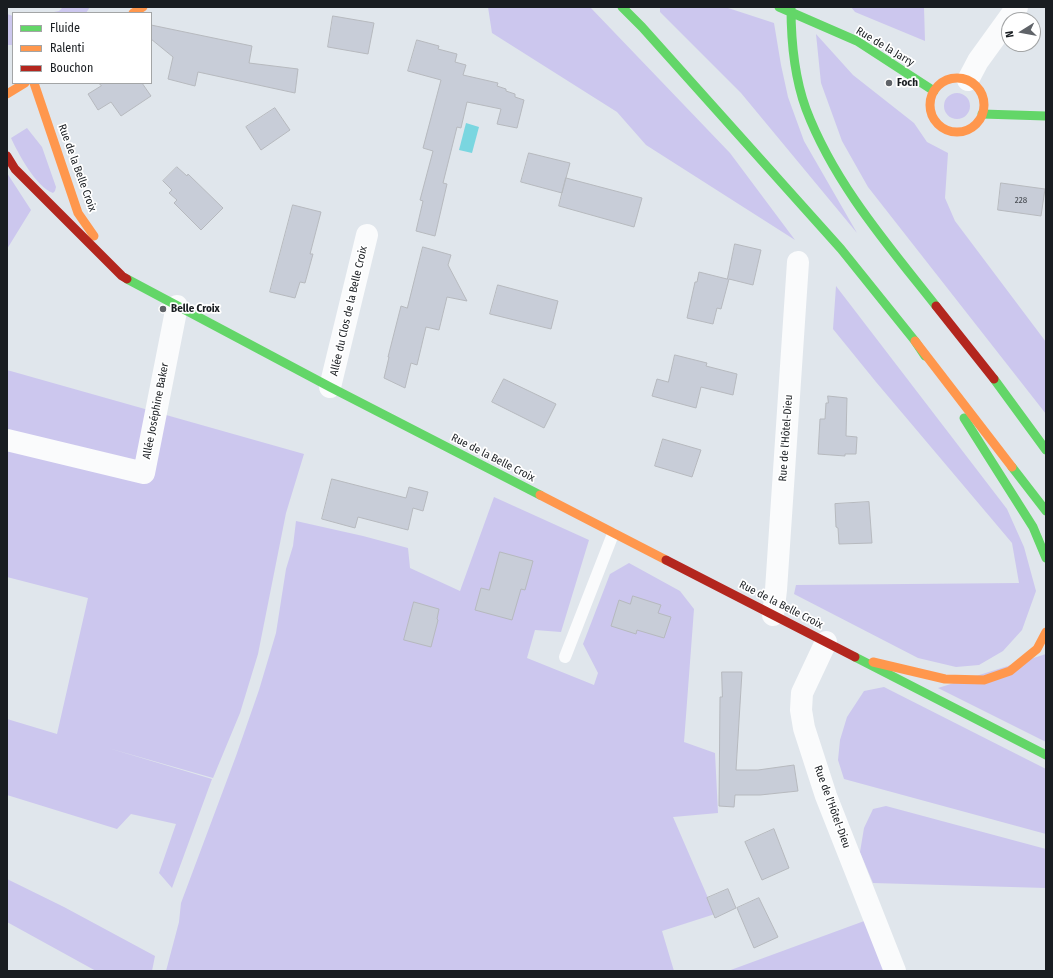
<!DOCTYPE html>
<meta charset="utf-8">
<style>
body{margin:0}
#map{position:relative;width:1053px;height:978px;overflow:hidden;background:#e0e6ec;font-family:"Fira Sans Condensed",sans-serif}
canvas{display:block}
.frame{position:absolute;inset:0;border:8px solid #191d21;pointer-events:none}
.legend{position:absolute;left:12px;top:12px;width:140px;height:72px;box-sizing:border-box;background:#fff;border:1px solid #a3a5a6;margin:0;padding:5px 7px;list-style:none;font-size:12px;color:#191d21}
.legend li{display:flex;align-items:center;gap:8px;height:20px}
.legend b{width:20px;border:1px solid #a3a5a6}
.north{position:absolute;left:1001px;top:12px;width:40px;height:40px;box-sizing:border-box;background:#fff;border:1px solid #a3a5a6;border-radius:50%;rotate:259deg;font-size:11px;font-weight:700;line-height:16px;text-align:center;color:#191d21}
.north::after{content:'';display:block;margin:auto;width:14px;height:18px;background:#5f6368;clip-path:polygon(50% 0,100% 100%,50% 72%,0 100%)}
</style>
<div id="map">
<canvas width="1053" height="978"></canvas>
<div class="frame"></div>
<ul class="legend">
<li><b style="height:5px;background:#63d668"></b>Fluide</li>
<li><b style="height:5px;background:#ff974d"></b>Ralenti</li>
<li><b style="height:5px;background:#b3261e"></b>Bouchon</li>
</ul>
<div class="north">N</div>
</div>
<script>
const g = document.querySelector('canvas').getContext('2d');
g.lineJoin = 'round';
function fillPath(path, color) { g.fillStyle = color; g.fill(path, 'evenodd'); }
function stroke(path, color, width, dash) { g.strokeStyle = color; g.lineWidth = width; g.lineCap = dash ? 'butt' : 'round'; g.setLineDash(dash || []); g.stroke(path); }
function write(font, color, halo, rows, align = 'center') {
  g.font = font + ' "Fira Sans Condensed",sans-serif'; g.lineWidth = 3.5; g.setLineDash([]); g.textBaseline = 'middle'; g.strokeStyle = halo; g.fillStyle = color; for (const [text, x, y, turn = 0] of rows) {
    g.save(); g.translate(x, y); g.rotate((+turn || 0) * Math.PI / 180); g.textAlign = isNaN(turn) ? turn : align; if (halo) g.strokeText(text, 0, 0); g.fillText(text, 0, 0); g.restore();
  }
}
const green = new Path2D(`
 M63,7h27l-4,6h-37l10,-2z
 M488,7h102l140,146 65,87 -149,-95 -29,-33 -125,-79z
 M660,7h65l49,16 7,42 7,32 16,44 53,92 -116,-140 -81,-81z
 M851,7h73l1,34 -70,-29z
 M7,14l6,2v29h-6z
 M816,34l37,41 61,48 13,19 21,11 -3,45 10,23 91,121v72l-178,-227 -26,-46 -21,-58z
 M944 106a13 13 0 1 1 26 0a13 13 0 1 1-26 0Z
 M27,128l15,19 14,40 -1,4 -2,2c-17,-6 -35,-40 -42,-55z
 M7,173l24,37 -24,39z
 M836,286l171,223 17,38 12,44 -14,39 -19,21 -24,14 -23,2 -38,-9 -124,-64 2,-9 223,-2 -7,-40 -136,-161 -43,-53z
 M7,370l297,84 -18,59 -28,141 -18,59 -27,65 -105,-30 104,31 -40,109 -13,-15 17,-49 -45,-10 -14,15 -110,-34v-76l50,15 31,-136 -81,-21z
 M494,497l95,43 -28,92 -26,-2 -8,28 67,27 4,-12 -15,-29 27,-70 19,-11 51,28 14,18 -10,133 31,11 3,60 -45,4 42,97 -53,17 12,40h-508l13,-49 2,-19 55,-147 23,-66 17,-57 10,-64 7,-23 3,-25 67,15 45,12 2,20 50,23z
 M1046,654v88l-108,-54z
 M884,687l162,82v65l-202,-55 -6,-19 2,-20 7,-23 17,-26z
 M886,806l160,43v39l-173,-5 -13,-31 4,-24 9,-19z
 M7,879l57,28 91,49 -3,15h-56l-89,-49z
 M867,920l21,51h-160z`);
const water = new Path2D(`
 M466,123l13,4 -7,26 -13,-3z`);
const building = new Path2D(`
 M333,16l41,7 -6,31 -40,-7z
 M151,25l101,21 -3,17 49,6 -3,24 -97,-21 -3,14 -27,-7 5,-22 -22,-18z
 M417,40l22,6 -1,3 19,5 -2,8 11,3 -3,10 35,8 -1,3 9,3v2l9,3v3l9,3 -7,28 -20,-4 4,-15 -34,-7 -6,26 -4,-1 -14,56 4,1 -12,52 -19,-5 7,-30 -3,-1 13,-49 -10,-3 18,-68 -33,-9z
 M99,83h43l9,13 -30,20 -10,-14 -13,8 -10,-16 13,-8z
 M275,108l15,22 -29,20 -15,-23z
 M529,153l41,10 -8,30 -41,-11z
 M177,167l10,9 1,-2 35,34 -22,22 -27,-27 3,-3 -8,-7 3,-3 -9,-9z
 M566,178l76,20 -8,29 -75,-21z
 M1001,183l44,6 -4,27 -43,-6z
 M293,205l28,7 -11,42h3l-8,29 -5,-1 -5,16 -25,-6z
 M735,244l26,6 -8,35 -24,-6 -8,30 -4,-1 -4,16 -26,-6 8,-36h2l2,-10 28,7z
 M423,247l28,8 -3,10 19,36 -20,-4 -8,33 -13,-3 -9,38 -6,-2 -6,25 -21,-10 5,-21h-1l13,-51 6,2z
 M498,285l60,16 -7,28 -61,-15z
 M675,355l32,8 -1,3 31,8 -4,21 -32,-8 -5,21 -44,-12 5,-17 11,3z
 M504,379l52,25 -12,24 -52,-26z
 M828,396l19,2 -1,38 11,1 -1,17h-11v2l-27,-2 2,-35h5l1,-16h2z
 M663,439l38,11 -9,27 -37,-11z
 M332,479l74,19 3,-11 19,5 -5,19 -10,-3 -5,22 -50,-13 -3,11 -33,-9z
 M869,502l3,41 -33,1 -1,-16 -2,-1 -1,-23z
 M500,552l33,9 -8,29 -4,-1 -9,31 -37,-10 6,-22 8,2z
 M633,596l28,9 -3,8 13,4 -7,21 -27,-8 -1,4 -25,-8 8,-26 11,4z
 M414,602l25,7 -2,10 1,1 -7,27 -27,-7z
 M722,672h20l-6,98h22l36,-5 4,26 -38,4h-25l-1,12 -15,-1 1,-109h2z
 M774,829l15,39 -27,12 -17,-38z
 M728,889l8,19 -21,10 -8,-20z
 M759,898l19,39 -24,11 -17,-40z`);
const lane = new Path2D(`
 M565,657l48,-123`);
const street = new Path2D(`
 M968,80l10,-19 39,-54
 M330,387l37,-152
 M7,440l137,33 33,-167
 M773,615l3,-25 22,-328
 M826,642l-24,51 -1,17 3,18 22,68 69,175`);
const fast = new Path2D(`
 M622,7l20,20 199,222 74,92 10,15
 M779,7l78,34 77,50
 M791,7c0,32 4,72 15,102 28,74 81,135 130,197
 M982,114l64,2
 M127,279l203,108 210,108
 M994,379l52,71
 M964,418l69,109 13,31
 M1012,467l34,44
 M855,657l191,98`);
const slow = new Path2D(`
 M133,13l10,-6
 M930 105a27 27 0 1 1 54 0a27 27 0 1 1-54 0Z
 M34,83l44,130 16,23
 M7,94l18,-11
 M915,341l97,126
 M540,495l126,65
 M873,662l72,17 39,1 26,-9 27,-22 9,-17`);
const jam = new Path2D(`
 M7,156l8,13 107,107 5,3
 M936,306l58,73
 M666,560l189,97`);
const markers = [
 [889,83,4,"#5f6368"],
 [163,309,4,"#5f6368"]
];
const numberNames = [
 ["228",1021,200]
];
const streetNames = [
 ["Rue de la Jarry",885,47,31],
 ["Rue de la Belle Croix",77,168,70],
 ["Allée du Clos de la Belle Croix",349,311,-77],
 ["Allée Joséphine Baker",156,411,-79],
 ["Rue de l'Hôtel-Dieu",786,438,-86],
 ["Rue de la Belle Croix",493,458,27],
 ["Rue de la Belle Croix",781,605,27],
 ["Rue de l'Hôtel-Dieu",832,807,70]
];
const poiNames = [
 ["Foch",897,83],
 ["Belle Croix",171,309]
];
fillPath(green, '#ccc7ee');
fillPath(water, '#7ad6e0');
fillPath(building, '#c8cdd8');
stroke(building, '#b6b9be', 1);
stroke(lane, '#fafbfc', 12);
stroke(street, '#fafbfc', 22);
stroke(fast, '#63d668', 9);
stroke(slow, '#ff974d', 9);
stroke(jam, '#b3261e', 9);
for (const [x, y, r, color] of markers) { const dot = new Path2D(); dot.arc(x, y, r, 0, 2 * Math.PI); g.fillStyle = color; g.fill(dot); stroke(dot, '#fff', 1.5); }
write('9px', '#484c52', null, numberNames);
write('11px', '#191d21', '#fff', streetNames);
write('bold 11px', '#191d21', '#fff', poiNames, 'left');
</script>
